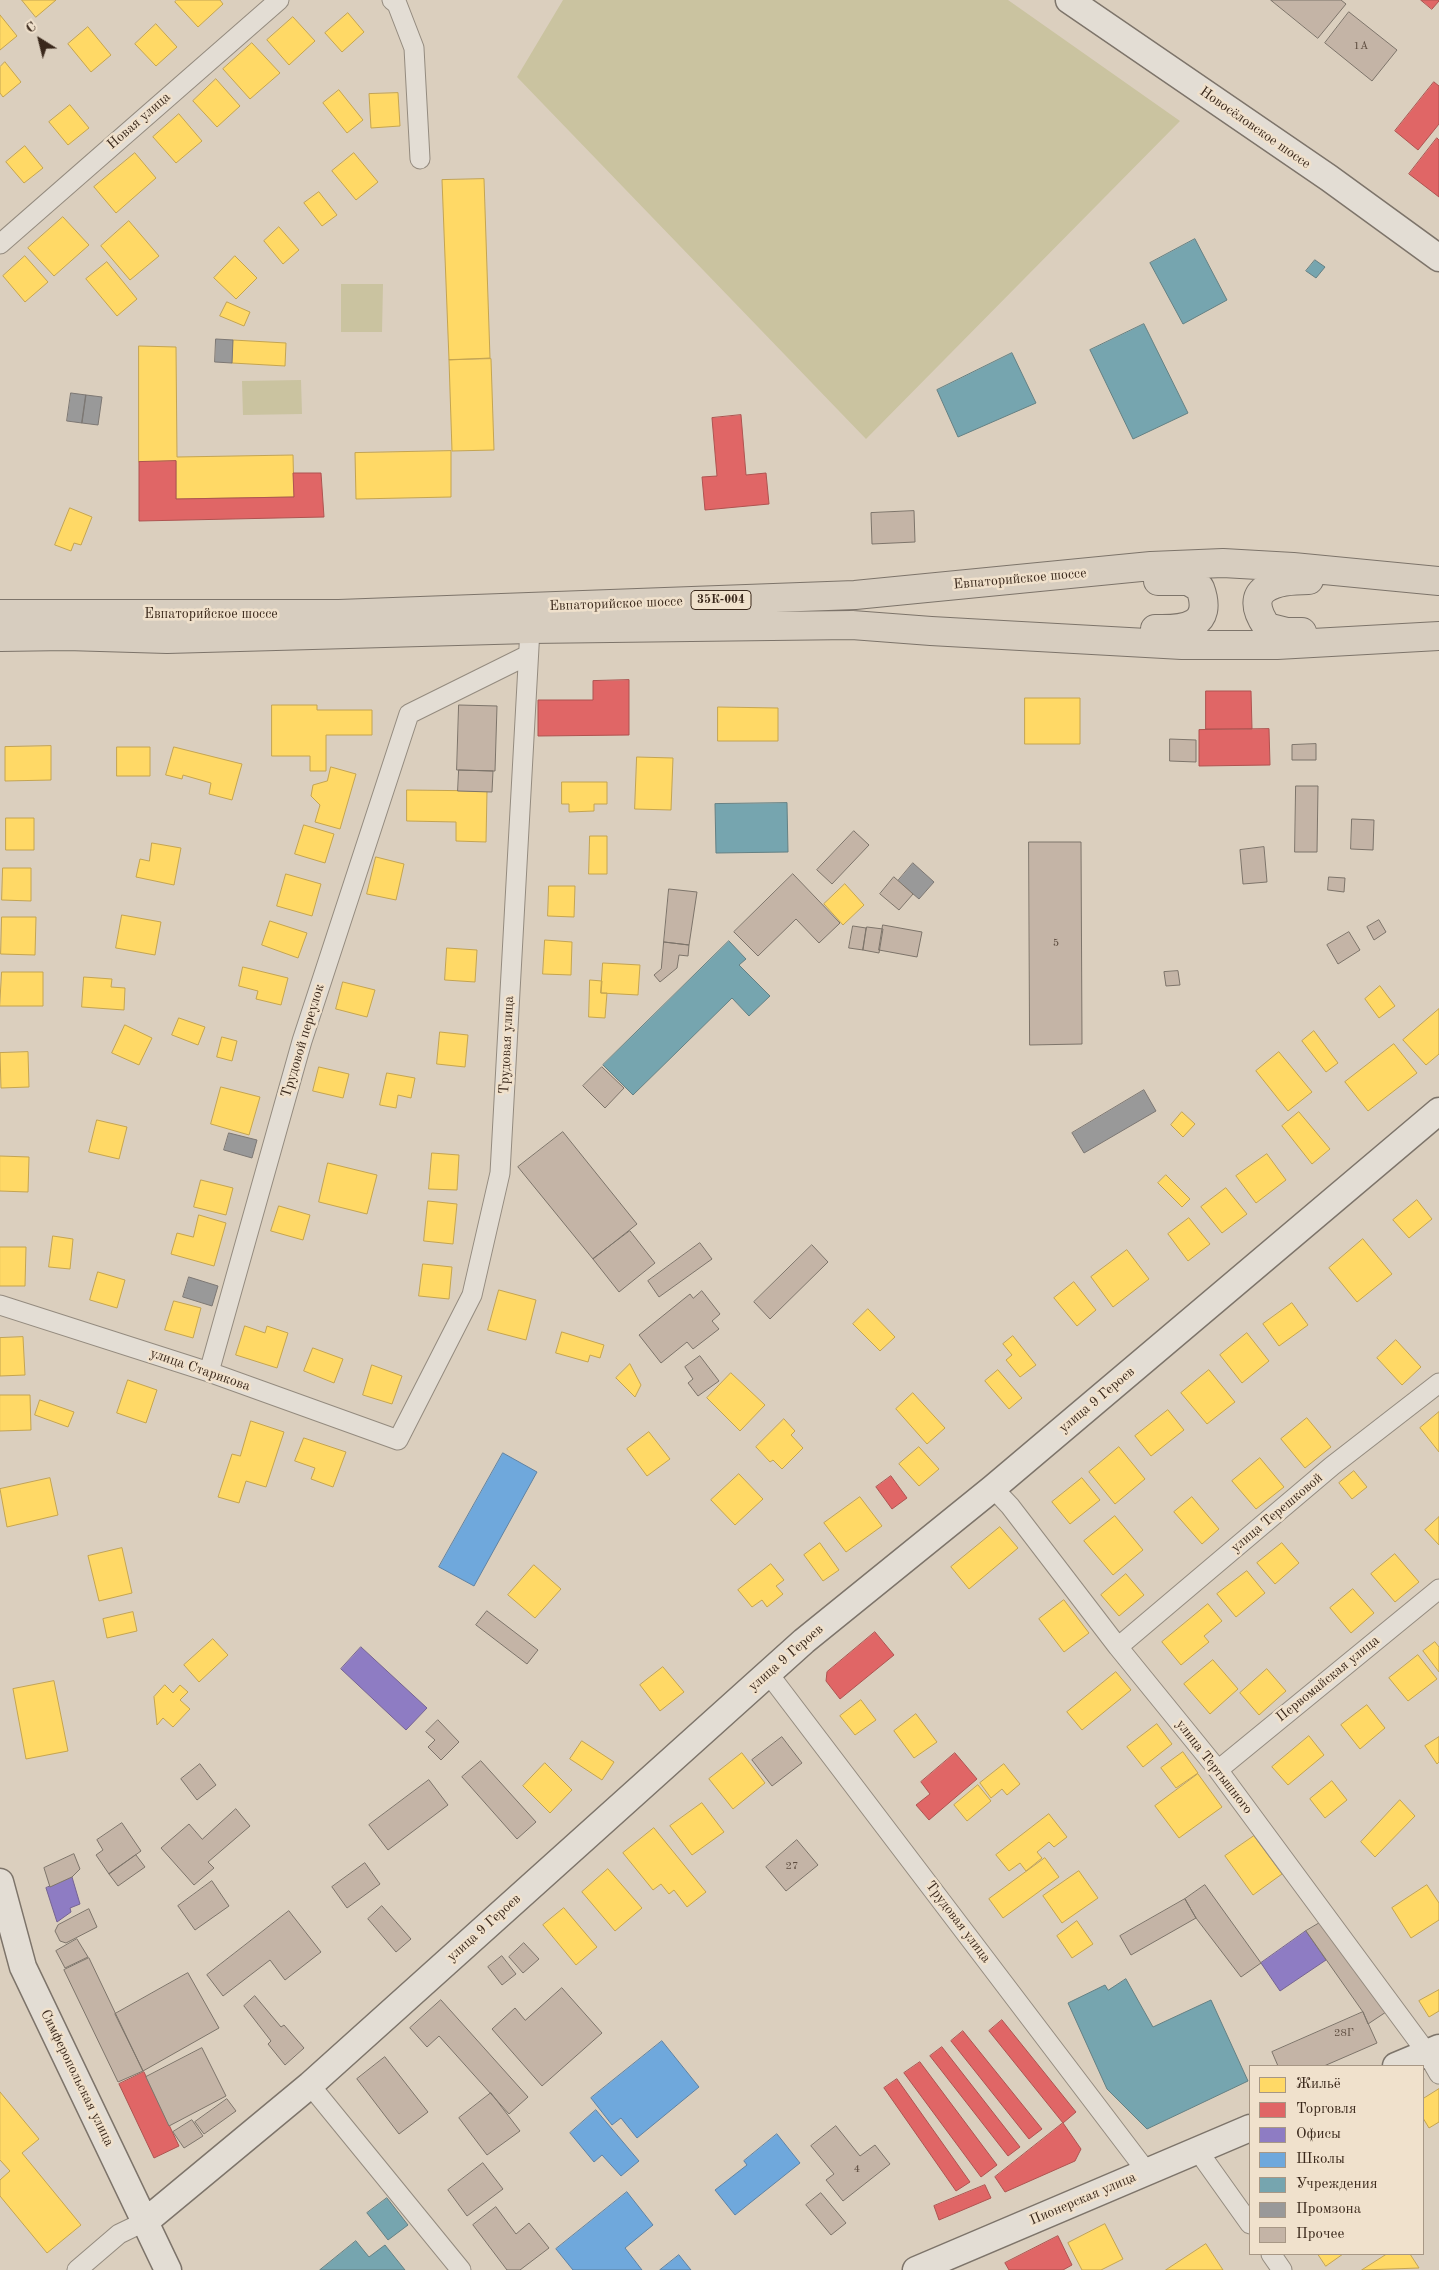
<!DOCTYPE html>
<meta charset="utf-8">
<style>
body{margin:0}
#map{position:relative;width:1439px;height:2270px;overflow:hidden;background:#dbcfbe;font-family:"Old Standard TT",serif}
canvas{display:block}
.legend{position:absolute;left:1249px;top:2065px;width:175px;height:190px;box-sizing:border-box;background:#f0e1cc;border:1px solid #a79785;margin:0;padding:6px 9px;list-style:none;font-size:15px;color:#3a281b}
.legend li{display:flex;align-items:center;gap:10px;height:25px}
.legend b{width:25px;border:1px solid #a79785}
.north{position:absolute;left:15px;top:15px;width:50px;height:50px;-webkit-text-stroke:4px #f0e1cc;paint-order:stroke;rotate:324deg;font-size:14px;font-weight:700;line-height:20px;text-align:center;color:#3a281b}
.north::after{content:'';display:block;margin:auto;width:18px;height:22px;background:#3a281b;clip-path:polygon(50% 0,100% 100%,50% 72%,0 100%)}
</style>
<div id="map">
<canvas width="1439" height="2270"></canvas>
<ul class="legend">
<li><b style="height:14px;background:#ffd966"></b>Жильё</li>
<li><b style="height:14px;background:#e06666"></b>Торговля</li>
<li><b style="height:14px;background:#8e7cc3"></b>Офисы</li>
<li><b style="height:14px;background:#6fa8dc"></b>Школы</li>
<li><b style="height:14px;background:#76a5af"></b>Учреждения</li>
<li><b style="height:14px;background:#999"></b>Промзона</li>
<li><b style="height:14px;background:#c4b4a6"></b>Прочее</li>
</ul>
<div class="north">С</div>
</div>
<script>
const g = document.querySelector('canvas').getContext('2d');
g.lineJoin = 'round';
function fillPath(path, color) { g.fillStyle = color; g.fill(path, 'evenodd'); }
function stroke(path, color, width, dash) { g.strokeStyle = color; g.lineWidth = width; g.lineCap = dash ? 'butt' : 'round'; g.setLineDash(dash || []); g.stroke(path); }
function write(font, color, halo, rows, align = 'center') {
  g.font = font + ' "Old Standard TT",serif'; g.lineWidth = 5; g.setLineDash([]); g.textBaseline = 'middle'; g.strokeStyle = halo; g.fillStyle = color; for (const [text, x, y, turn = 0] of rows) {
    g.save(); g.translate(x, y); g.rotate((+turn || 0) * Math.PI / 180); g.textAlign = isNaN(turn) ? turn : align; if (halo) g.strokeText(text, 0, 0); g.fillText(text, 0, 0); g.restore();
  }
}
const green = new Path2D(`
 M563,0h445l172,121 -314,318 -349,-362z
 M341,284h42l-1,48h-41z
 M301,380l1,34 -59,1 -1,-34z`);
const homes = new Path2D(`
 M22,0h34l-20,17z
 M177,0h43l3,4 -25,23 -23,-25z
 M348,13l16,19 -22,20 -17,-19z
 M0,15l17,21 -17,14z
 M293,17l22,24 -26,24 -22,-25z
 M156,24l21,23 -21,19 -21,-22z
 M88,27l23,28 -20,17 -23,-28z
 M252,43l28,30 -30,26 -27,-30z
 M5,62l16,20 -18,15 -3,-4v-26z
 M216,79l24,27 -23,21 -24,-26z
 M339,90l24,30 -16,13 -24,-30z
 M398,93l2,33 -29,2 -2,-34z
 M70,105l19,23 -21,17 -19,-23z
 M179,114l23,27 -26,22 -23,-26z
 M25,146l18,22 -19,15 -18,-21z
 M135,153l21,25 -40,35 -22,-26z
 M354,153l24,29 -22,18 -24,-29z
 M484,179l6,179 -41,2 -7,-180z
 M319,192l18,23 -15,11 -18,-23z
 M63,217l26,28 -35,31 -26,-28z
 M129,221l30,35 -29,24 -29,-34z
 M279,227l20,23 -16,14 -19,-23z
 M25,256l23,26 -23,20 -22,-26z
 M235,256l22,22 -21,21 -22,-21z
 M107,262l30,37 -20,17 -31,-37z
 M227,302l23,10 -6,14 -24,-10z
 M233,340l53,3 -1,23 -53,-3z
 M139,346l37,1 1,110 116,-2 1,42 -118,2v-38l-37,1z
 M491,359l3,91 -42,1 -3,-91z
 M451,451v46l-95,2 -1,-46z
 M70,508l22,9 -11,28 -7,-2 -3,8 -16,-6z
 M1025,698h55v46h-55z
 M272,705h45v5h55v25h-46v36h-16v-15h-38z
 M718,707l60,1v33h-60z
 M51,746v34l-46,1v-34z
 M117,747h33v29h-33z
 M174,747l68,17 -10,36 -23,-6 2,-11 -28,-8 -1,4 -16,-4z
 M637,757l36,1 -2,52 -36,-1z
 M331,767l25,7 -16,55 -25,-7 5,-17 -9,-9 2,-11 14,-4z
 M562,782h45v22h-13v7l-25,1v-8h-7z
 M407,790l80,1 -1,51 -30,-1v-19l-49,-1z
 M6,818h28v32h-28z
 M304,825l30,9 -9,29 -30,-9z
 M590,836h17v38h-18z
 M152,843l29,5 -7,37 -38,-8 4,-18 9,2z
 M376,857l28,7 -8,36 -29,-6z
 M3,868h28v33l-29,-1z
 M286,874l35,10 -9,32 -35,-10z
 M845,884l19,21 -21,20 -19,-21z
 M549,886h26l-1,31 -26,-1z
 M122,915l39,7 -6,33 -39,-7z
 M2,917h34l-1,38 -34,-1z
 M270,921l37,12 -9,25 -36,-13z
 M545,940l27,2 -1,33 -28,-1z
 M447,948l30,2 -2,32 -30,-2z
 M603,963l37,2 -2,30 -37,-2z
 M243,967l45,11 -7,27 -25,-6 2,-8 -19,-5z
 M2,972h41v34h-43z
 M84,977l28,2 -1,8 14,1 -1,22 -42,-3z
 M590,980l12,1 -1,12h6l-2,25 -16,-1z
 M343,982l32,8 -8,27 -31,-8z
 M1380,986l15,20 -16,12 -14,-19z
 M1439,1009v45l-13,11 -23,-25z
 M179,1018l26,9 -7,18 -26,-10z
 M125,1025l27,13 -13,27 -27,-12z
 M1314,1031l24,32 -12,9 -24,-31z
 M440,1032l28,3 -3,32 -28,-3z
 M222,1037l15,4 -5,20 -15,-4z
 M1394,1044l23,29 -49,38 -23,-29z
 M28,1052l1,35 -28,1 -1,-35z
 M1279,1052l33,40 -24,19 -32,-40z
 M319,1067l30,7 -6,24 -30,-7z
 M387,1073l28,5 -4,20 -13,-3 -2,13 -16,-3z
 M221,1087l39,10 -11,38 -38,-11z
 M1182,1112l13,12 -12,13 -12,-12z
 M1299,1112l31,37 -18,15 -30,-38z
 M97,1120l30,7 -8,32 -30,-7z
 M432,1153l27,2 -2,35 -28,-1z
 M1267,1154l19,26 -30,23 -20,-27z
 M0,1156l29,1 -1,35 -28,-1z
 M328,1163l49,12 -10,39 -48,-12z
 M1166,1175l24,24 -8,8 -24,-24z
 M201,1180l32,8 -7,27 -32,-8z
 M1226,1188l21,26 -25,19 -21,-26z
 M1417,1200l15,19 -23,19 -16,-18z
 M428,1201l29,3 -4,40 -29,-3z
 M279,1206l31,9 -7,25 -32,-9z
 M199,1215l27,8 -12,43 -43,-12 6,-21 16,4z
 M1189,1218l21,26 -22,17 -20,-27z
 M53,1236l20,3 -3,30 -21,-2z
 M1363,1239l29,35 -35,28 -28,-34z
 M0,1247h26l-1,39h-25z
 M1127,1250l22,29 -36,28 -22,-30z
 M423,1264l29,3 -3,32 -30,-3z
 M98,1272l27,8 -8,28 -27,-8z
 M1074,1282l22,28 -19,16 -23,-28z
 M499,1290l37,10 -10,40 -38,-10z
 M174,1301l27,7 -8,30 -28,-8z
 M1292,1303l16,22 -29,21 -16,-22z
 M868,1309l27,28 -15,14 -27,-27z
 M245,1326l20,7 2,-7 21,7 -11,35 -41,-13z
 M562,1332l42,13 -4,13 -10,-3 -2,7 -32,-9z
 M1247,1333l22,28 -27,22 -22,-28z
 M1013,1336l23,29 -16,12 -14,-17 6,-5 -9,-11z
 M23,1337l2,38 -25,1v-38z
 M1396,1340l25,27 -19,18 -25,-27z
 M313,1348l30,11 -9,24 -30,-12z
 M630,1364l11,21 -6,12 -19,-19z
 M372,1365l30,11 -10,28 -29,-9z
 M998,1370l24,28 -13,11 -24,-28z
 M1209,1370l26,32 -28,22 -26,-31z
 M731,1373l34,32 -25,26 -33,-33z
 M128,1380l29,10 -11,33 -29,-10z
 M913,1393l32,35 -18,16 -31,-35z
 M0,1395h30l1,35 -31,1z
 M40,1400l34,12 -6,15 -33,-12z
 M1168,1410l16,20 -33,26 -16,-20z
 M1439,1412v40l-19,-24z
 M1307,1418l24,29 -26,21 -24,-29z
 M784,1419l11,12 -4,4 12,13 -21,21 -9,-9 -3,2 -14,-15z
 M251,1421l33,11 -18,55 -20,-6 -7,22 -21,-6 14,-43 8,2z
 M649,1432l21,27 -23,17 -20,-27z
 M304,1438l42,14 -13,35 -22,-8 4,-11 -20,-7z
 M919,1447l20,22 -20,17 -20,-22z
 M1119,1447l26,32 -30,25 -26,-32z
 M1260,1458l24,29 -28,22 -24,-28z
 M1354,1471l13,16 -15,12 -13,-16z
 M739,1474l24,25 -28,26 -24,-25z
 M50,1478l8,37 -51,12 -7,-38z
 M1082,1478l18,22 -30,24 -18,-22z
 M860,1497l22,29 -36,26 -22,-29z
 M1192,1497l27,32 -17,15 -28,-32z
 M1115,1516l28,34 -30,25 -29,-34z
 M1439,1517v28l-14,-15z
 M1000,1527l18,21 -49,41 -18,-22z
 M820,1543l19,27 -16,11 -19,-26z
 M1282,1543l17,20 -24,21 -18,-21z
 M122,1548l10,45 -33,8 -11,-45z
 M1395,1554l24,28 -24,20 -24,-28z
 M771,1564l13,16 -8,6 7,8 -16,13 -5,-7 -10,7 -14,-17z
 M534,1565l27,24 -26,29 -27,-23z
 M1247,1571l18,22 -29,24 -19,-23z
 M1126,1574l18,21 -25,21 -18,-21z
 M1353,1589l21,24 -23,20 -21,-25z
 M1064,1600l25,33 -25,19 -25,-33z
 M1208,1604l14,17 -18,15 5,6 -28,23 -19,-23z
 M133,1612l4,19 -30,7 -4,-19z
 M213,1639l15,16 -29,27 -15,-17z
 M1435,1642l4,5v25l-16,-21z
 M1418,1655l19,24 -29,22 -19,-23z
 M1213,1660l25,29 -28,25 -26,-30z
 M663,1667l21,25 -24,19 -20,-26z
 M1267,1669l19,22 -27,24 -19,-22z
 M1116,1672l15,18 -49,40 -15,-18z
 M54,1681l14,70 -42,8 -13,-70z
 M165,1685l8,8 7,-8 8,7 -8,8 10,9 -17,18 -10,-9 -6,7 -3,-28z
 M861,1700l15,20 -21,15 -15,-19z
 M1367,1705l18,23 -25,21 -19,-24z
 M916,1714l21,28 -23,16 -20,-27z
 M1157,1724l15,20 -29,23 -16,-20z
 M1309,1736l15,19 -36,30 -16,-18z
 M1439,1737v25l-2,2 -12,-18z
 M582,1741l32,21 -12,18 -32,-21z
 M1183,1752l15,21 -22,15 -15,-20z
 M742,1753l23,30 -32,26 -24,-30z
 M545,1763l27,27 -22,23 -27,-27z
 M1004,1764l16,20 -13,11 -5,-6 -11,9 -11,-15z
 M1198,1774l24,33 -43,31 -24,-32z
 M1332,1781l15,19 -22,18 -15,-19z
 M978,1785l13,16 -24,20 -13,-16z
 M1400,1800l15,16 -40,41 -14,-15z
 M702,1803l22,29 -32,23 -22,-29z
 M1049,1814l18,23 -13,10 -5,-5 -12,10 5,6 -16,13 -6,-8 -11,8 -13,-16z
 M654,1828l52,64 -19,15 -13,-17 -5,4 -8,-10 -8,6 -30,-37z
 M1254,1836l28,38 -29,21 -28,-39z
 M1045,1858l14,19 -56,41 -14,-19z
 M608,1869l34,39 -27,23 -33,-39z
 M1079,1871l19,27 -36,25 -19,-27z
 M1427,1885l12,18v17l-28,18 -19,-30z
 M564,1908l33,39 -21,18 -33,-40z
 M1077,1921l16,23 -21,14 -15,-22z
 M1439,1990v21l-10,6 -10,-16z
 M1439,2089v33l-10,6 -6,-10v-19z
 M0,2092l39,47 -17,14 59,72 -34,28 -47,-57v-16l10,-9 -10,-11z
 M1105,2224l18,35 -22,11h-19l-14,-27z
 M1206,2244l17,26h-57z
 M1318,2254h25l-17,12z
 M1387,2254h23l9,14 -57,2z`);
const shops = new Path2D(`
 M1421,0h18v1l-7,8z
 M1434,82l5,4v38l-21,26 -23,-19z
 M1437,138l2,2v57l-30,-23z
 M741,415l5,60 20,-2 3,31 -64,6 -3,-33 15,-1 -5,-58z
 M176,461v38l118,-2 -1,-24h28l3,44 -185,4v-59z
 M629,680v55l-91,1v-36h55v-19z
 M1206,691h45l1,38h-46z
 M1269,729l1,36 -71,1v-36z
 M891,1476l16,22 -15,11 -16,-22z
 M875,1632l19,23 -54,44 -14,-18 1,-9z
 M955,1753l22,26 -48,41 -13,-15 14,-11 -9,-12z
 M1002,2020l74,92 -13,11 -74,-92z
 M963,2031l79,98 -13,10 -78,-98z
 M942,2047l78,100 -12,9 -78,-100z
 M920,2062l77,103 -16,12 -77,-104z
 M144,2072l35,74 -25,12 -35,-74z
 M897,2079l73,103 -14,9 -72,-103z
 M1063,2123l18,26 -6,12 -70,31 -10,-15z
 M985,2185l6,13 -52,22 -5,-14z
 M1058,2236l14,29 -9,5h-54l-4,-7z`);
const offices = new Path2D(`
 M361,1647l66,61 -21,22 -65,-61z
 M72,1877l8,27 -10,4 1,4 -14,10 -11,-34z
 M1306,1931l20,29 -46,31 -19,-28z`);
const schools = new Path2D(`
 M503,1453l34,19 -63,114 -35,-19z
 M662,2041l37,46 -62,51 -16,-20 -9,7 -21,-27z
 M596,2110l43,51 -18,15 -19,-21 -8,7 -24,-29z
 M777,2134l23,29 -65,52 -20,-25 32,-25 -3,-4z
 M627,2192l26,33 -28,23 17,22h-69l-17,-21z
 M679,2255l12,15h-31z`);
const public = new Path2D(`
 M1195,239l32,61 -44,24 -33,-61z
 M1315,260l10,7 -9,11 -10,-7z
 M1144,324l44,89 -55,26 -43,-89z
 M1012,353l24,50 -78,34 -21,-47z
 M787,803l1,49 -72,1 -1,-49z
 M729,941l17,18 -7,6 31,31 -21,20 -17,-18 -99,97 -30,-30z
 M1126,1979l27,48 58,-27 37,81 -101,48 -40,-40 -39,-86 37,-18 3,5z
 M387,2198l21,27 -20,15 -21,-27z
 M356,2241l13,16 16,-12 20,25h-85z`);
const industry = new Path2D(`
 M216,339l17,1 -1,23 -17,-1z
 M71,393l15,2 -4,28 -15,-2z
 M86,395l16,2 -4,28 -16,-2z
 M913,863l21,19 -15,17 -21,-18z
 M1144,1090l12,21 -72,42 -12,-20z
 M229,1133l28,7 -5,18 -28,-8z
 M189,1277l29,9 -6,20 -29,-9z`);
const building = new Path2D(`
 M1271,0h70l5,4 -28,34z
 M1349,12l48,38 -25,31 -47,-38z
 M914,511l1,31 -43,2 -1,-31z
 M459,705l38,1 -2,65 -38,-1z
 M1170,739l26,1v22l-26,-1z
 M1316,744v16h-24v-15z
 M459,770l34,1 -1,21 -34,-1z
 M1296,786h22l-1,66h-22z
 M1352,819l22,1 -1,30 -22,-1z
 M854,831l15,14 -37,39 -15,-14z
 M1029,842h52l1,202 -52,1z
 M1264,847l3,35 -24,2 -3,-34z
 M793,874l47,49 -21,20 -23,-24 -38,37 -24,-24z
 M894,877l19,17 -14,16 -19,-16z
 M1329,877l16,1 -1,14 -16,-2z
 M669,889l28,3 -8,53 -25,-3z
 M1379,920l7,12 -12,8 -7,-13z
 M883,925l39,7 -5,25 -38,-7z
 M853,926l13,2 -3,22 -14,-2z
 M867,927l16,2 -4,24 -16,-3z
 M1349,932l11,18 -22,14 -11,-19z
 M664,942l25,3 -1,11 -9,-1 -2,13 -17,14 -6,-7 7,-6z
 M1178,971l2,14 -14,1 -2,-14z
 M602,1067l22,21 -19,20 -22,-22z
 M563,1132l74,92 -44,35 -75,-92z
 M630,1231l25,32 -36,29 -26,-33z
 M700,1243l12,16 -53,38 -11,-16z
 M812,1245l16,17 -58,57 -16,-17z
 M702,1291l18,23 -8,7 7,8 -26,20 -6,-7 -26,21 -22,-28 51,-41 3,4z
 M700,1356l19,25 -21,15 -10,-13 5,-4 -8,-12z
 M487,1611l51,39 -11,14 -51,-39z
 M438,1720l21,22 -18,18 -13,-13 7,-7 -9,-8z
 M782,1737l20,26 -30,23 -20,-26z
 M481,1761l55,61 -19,17 -55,-62z
 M200,1764l16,21 -19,15 -16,-21z
 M429,1780l19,25 -60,45 -19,-25z
 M236,1809l14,17 -42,36 6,6 -20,17 -33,-37 28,-24 13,15z
 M122,1823l19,28 -32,23 -13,-19 7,-5 -6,-10z
 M797,1840l21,25 -32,26 -20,-24z
 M74,1854l6,15 -8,8 -22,10 -6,-19z
 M136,1855l9,12 -27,19 -9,-12z
 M365,1863l15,21 -33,24 -15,-21z
 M212,1881l17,25 -34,24 -17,-24z
 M1205,1885l56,78 -20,14 -45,-59 -11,-19z
 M1185,1899l11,19 -65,37 -11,-19z
 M382,1906l29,33 -15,13 -28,-33z
 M89,1909l8,18 -31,16 -6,-2 -5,-10 3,-6z
 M289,1911l32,41 -36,28 -15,-20 -47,36 -16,-21z
 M1323,1921l63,91 -18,12 -5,-12 -57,-81z
 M77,1939l11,18 -23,11 -9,-17z
 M524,1943l15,16 -16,14 -14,-16z
 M502,1956l14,18 -14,11 -14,-18z
 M89,1958l54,113 -25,11 -54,-112z
 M188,1973l31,55 -76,43 -28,-57z
 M562,1988l40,45 -60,53 -50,-57 23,-21 10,12z
 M255,1996l26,31 3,-2 20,23 -19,17 -17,-21 3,-3 -27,-35z
 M441,2000l87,97 -19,17 -70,-78 -12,11 -17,-19z
 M1363,2012l14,31 -53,23h-46l-6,-14z
 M202,2048l24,48 -57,30 -23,-49z
 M385,2057l43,55 -29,22 -42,-55z
 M491,2093l29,38 -33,24 -28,-37z
 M227,2099l9,12 -32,23 -9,-12z
 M192,2120l11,16 -19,12 -11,-16z
 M836,2126l24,30 15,-11 15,19 -47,37 -17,-21 8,-6 -23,-28z
 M483,2163l20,26 -36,27 -19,-26z
 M821,2193l25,30 -15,12 -25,-30z
 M496,2207l20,27 13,-11 20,25 -29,22h-13l-34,-45z`);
const street = new Path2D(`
 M392,0l5,4 17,44 6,111
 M0,244l279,-244
 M0,1305l209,67 189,68 74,-145 28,-122 30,-544
 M209,1372l93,-331 107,-327 119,-59
 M993,1488l17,18 108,141 100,123 209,283 12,21
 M1118,1647l214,-181 107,-83
 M768,1673l379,499
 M1218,1770l221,-181
 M310,2085l151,185
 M1198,2151l52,73
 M1271,2254l11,16
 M77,2270l42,-36 27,-13`);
const secondary = new Path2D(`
 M1069,0l260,178 110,80
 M0,1882l23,85 145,303
 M1396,2066l43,-18
 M146,2221l164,-136 494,-444 189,-153 446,-377
 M916,2270l334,-142`);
const primary = new Path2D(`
 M0,614h339l516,-19 296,-29 72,-3 70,4 146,14
 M1155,629c30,1 59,-3 45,-41l-12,-7h-30
 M1302,632h-15l-20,-5c-27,-39 8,-47 42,-47
 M0,637l67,-1 100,3 363,-10 322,-4 79,6 251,14h95l162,-9`);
const numberNames = [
 ["1А",1361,46],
 ["5",1056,943],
 ["27",792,1866],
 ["28Г",1344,2033],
 ["4",857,2169]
];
const shields = [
 [721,600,60]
];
const shieldNames = [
 ["35К-004",721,600]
];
const streetNames = [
 ["Новая улица",139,121,-41],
 ["Новосёловское шоссе",1255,128,35],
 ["Евпаторийское шоссе",1020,579,-5],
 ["Евпаторийское шоссе",616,604,-2],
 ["Евпаторийское шоссе",211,614],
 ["Трудовой переулок",303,1041,-73],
 ["Трудовая улица",507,1045,-87],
 ["улица Старикова",200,1370,19],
 ["улица 9 Героев",1097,1400,-40],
 ["улица Терешковой",1277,1513,-40],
 ["улица 9 Героев",786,1658,-41],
 ["Первомайская улица",1328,1679,-39],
 ["улица Тертышного",1214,1767,52],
 ["Трудовая улица",958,1922,53],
 ["улица 9 Героев",484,1928,-42],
 ["Симферопольская улица",77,2078,64],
 ["Пионерская улица",1083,2199,-23]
];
fillPath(green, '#cac3a0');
fillPath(homes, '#ffd966');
stroke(homes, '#c4a450', 1);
fillPath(shops, '#e06666');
stroke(shops, '#ae5350', 1);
fillPath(offices, '#8e7cc3');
stroke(offices, '#756391', 1);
fillPath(schools, '#6fa8dc');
stroke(schools, '#5f82a2', 1);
fillPath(public, '#76a5af');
stroke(public, '#648083', 1);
fillPath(industry, '#999');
stroke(industry, '#7c7773', 1);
fillPath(building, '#c4b4a6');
stroke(building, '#7d746a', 1);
stroke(street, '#948b7f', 21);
stroke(secondary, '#7d746a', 29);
stroke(primary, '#7d746a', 30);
stroke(street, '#e3ddd4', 19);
stroke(secondary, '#e3ddd4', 26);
stroke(primary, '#d7cdbf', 28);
write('11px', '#5c4b3e', null, numberNames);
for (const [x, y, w] of shields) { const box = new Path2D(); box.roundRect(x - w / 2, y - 9.5, w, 19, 4); g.fillStyle = '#f0e1cc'; g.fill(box); stroke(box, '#3a281b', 1); }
write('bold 12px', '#3a281b', null, shieldNames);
write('14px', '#3a281b', '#f0e1cc', streetNames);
</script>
